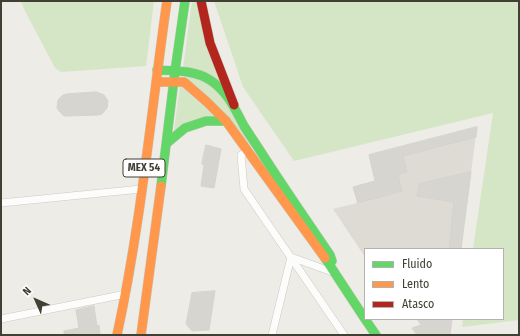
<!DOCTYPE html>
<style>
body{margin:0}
#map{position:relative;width:520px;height:336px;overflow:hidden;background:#edece6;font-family:"Fira Sans Condensed",sans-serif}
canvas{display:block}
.frame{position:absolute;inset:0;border:2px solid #423f34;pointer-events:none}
.legend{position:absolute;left:364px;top:248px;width:140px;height:72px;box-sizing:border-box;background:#fff;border:1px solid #b3b2ae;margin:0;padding:5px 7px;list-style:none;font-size:12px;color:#423f34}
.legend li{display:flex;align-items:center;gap:8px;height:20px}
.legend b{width:20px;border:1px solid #b3b2ae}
.north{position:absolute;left:16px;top:280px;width:40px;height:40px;-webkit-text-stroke:3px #fff;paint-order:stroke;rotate:315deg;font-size:11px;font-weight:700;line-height:16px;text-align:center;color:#423f34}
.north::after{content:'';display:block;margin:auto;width:14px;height:18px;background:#423f34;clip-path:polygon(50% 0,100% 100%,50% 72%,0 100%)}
</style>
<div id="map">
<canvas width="520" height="336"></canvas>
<div class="frame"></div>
<ul class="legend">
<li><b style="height:5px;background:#63d668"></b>Fluido</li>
<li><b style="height:5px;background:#ff974d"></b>Lento</li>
<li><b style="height:5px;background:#b3261e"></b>Atasco</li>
</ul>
<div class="north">N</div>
</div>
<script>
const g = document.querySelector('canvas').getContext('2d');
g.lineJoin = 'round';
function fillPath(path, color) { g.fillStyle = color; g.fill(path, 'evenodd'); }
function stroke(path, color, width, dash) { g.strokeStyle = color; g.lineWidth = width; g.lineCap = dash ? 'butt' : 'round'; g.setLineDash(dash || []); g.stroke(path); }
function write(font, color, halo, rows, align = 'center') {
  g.font = font + ' "Fira Sans Condensed",sans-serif'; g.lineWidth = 3; g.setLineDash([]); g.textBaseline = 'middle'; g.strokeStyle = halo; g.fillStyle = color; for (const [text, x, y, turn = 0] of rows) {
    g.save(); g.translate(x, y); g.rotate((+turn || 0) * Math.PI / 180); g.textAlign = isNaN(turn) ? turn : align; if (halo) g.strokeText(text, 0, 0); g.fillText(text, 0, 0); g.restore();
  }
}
const industrial = new Path2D(`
 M477,127l-16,122h-96v8l-32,-48 24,-6 -4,-16 22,-6 -6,-26z`);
const green = new Path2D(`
 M21,1h133l-8,65 -85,6 -6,-4 -31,-59z
 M192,1h7l22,84 -38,-17z
 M214,1h305v319l-57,7 1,-8h40v-70h-30l20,-136 -199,48 -51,-74z
 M188,77l9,1 9,4 13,10 34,54 -3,2 -62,-67z
 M180,85l38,33 -44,13z`);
const building = new Path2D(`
 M97,92l7,3 4,6 -1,7 -5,6 -4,1 -30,1h-4l-5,-5 -2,-3 1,-8 5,-5 4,-1z
 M477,127l-1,10 -73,19 4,16 -9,3 4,16 -44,12 -5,-16 22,-6 -6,-26z
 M206,145l15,4 -7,39 -13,-2 3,-21 -2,-1z
 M471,172l-10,77h-12l5,-47 -37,-6 2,-12z
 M215,291l-6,39 -17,1 -6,-7 6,-31z
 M94,306l3,20 2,-1 1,10h-36v-4l15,-3 -3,-18z
 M417,319h35l-2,16h-33l-5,-7 9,-3z`);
const street = new Path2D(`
 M248,151l-7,4 3,34 100,146
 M1,203l140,-14
 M1,319l125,-25
 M272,335l19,-78 44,16`);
const fast = new Path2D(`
 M157,70c18,1 38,0 53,10 17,11 25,29 34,46 5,8 10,15 15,23 23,36 47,71 71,106l2,6
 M167,143l18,-15 21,-7h20
 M161,186l14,-115 10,-70
 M325,258l40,61
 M365,319l11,16`);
const slow = new Path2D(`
 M156,82h28l23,20 19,19 99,137
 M117,335c24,-110 34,-223 50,-334
 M141,335l20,-149`);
const jam = new Path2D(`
 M201,1l9,42 24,62`);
const shields = [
 [144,168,42]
];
const shieldNames = [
 ["MEX 54",144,168]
];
fillPath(industrial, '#dddbd4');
fillPath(green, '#d5e6c7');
fillPath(building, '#d7d5cf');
stroke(building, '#d5d3cc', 1);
stroke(street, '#cbcac4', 8);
stroke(fast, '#cccabe', 10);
stroke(slow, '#cccabe', 10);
stroke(jam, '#cccabe', 10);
stroke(street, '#fcfcfb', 7);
stroke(fast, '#63d668', 9);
stroke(slow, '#ff974d', 9);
stroke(jam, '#b3261e', 9);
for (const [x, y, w] of shields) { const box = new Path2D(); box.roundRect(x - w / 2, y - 9, w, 18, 3); g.fillStyle = '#fff'; g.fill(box); stroke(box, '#423f34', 1); }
write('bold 11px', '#423f34', null, shieldNames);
</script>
